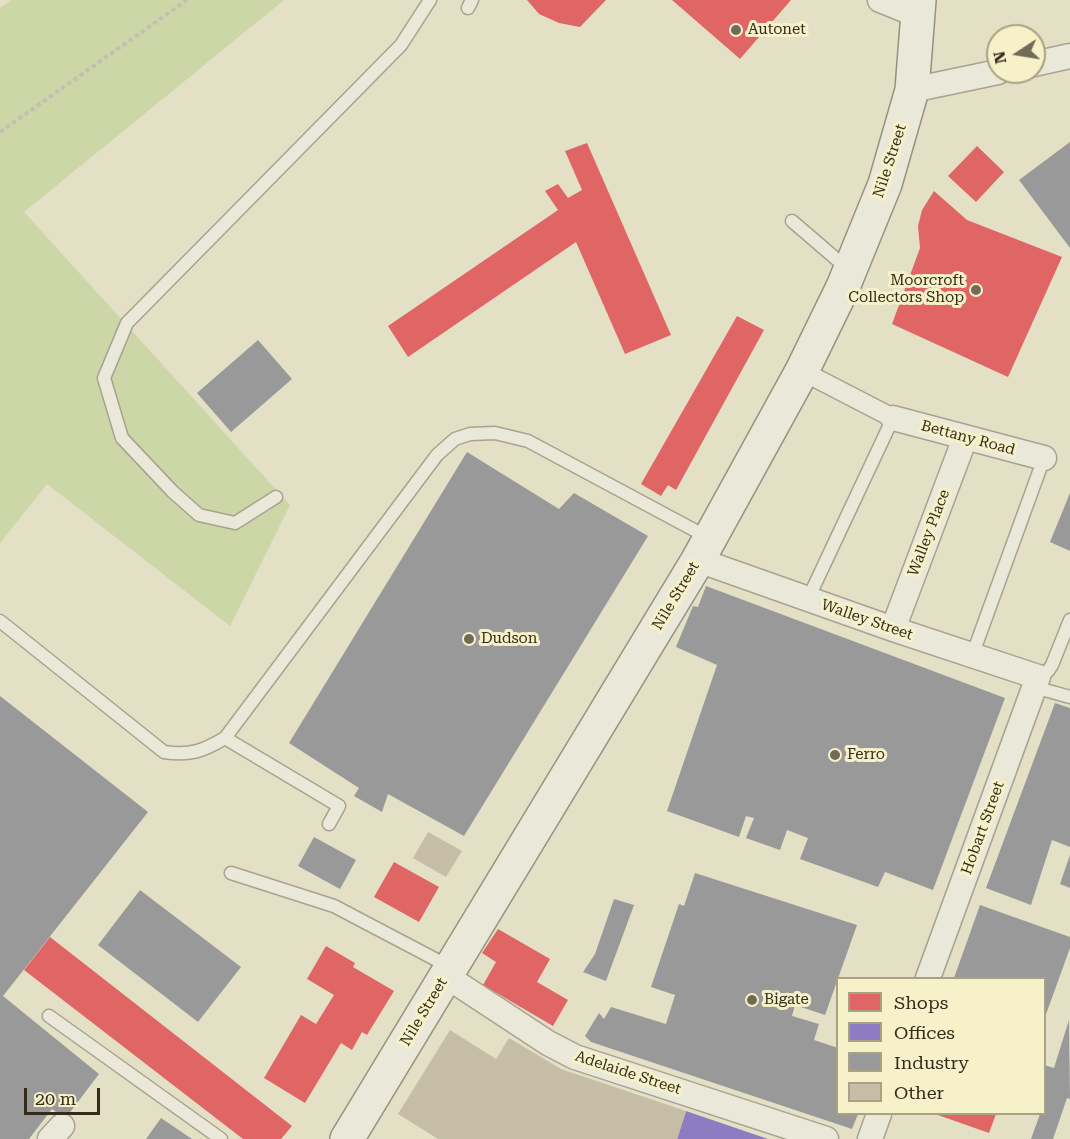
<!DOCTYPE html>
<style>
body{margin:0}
#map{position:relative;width:1070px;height:1139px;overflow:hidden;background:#e3e0c6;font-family:"Roboto Serif",serif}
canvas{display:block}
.legend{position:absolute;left:836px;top:977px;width:210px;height:138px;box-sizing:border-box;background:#f6f1c9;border:2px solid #a8a283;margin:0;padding:8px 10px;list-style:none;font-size:18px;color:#342b1a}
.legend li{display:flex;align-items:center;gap:12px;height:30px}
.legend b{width:30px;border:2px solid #a8a283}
.north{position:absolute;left:986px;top:24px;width:60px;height:60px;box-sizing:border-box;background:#f6f1c9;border:2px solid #a8a283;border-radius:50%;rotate:258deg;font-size:16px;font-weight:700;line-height:24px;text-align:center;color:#342b1a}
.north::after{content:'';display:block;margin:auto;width:21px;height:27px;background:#716a56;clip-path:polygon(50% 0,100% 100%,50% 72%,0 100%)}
.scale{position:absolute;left:24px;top:1088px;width:76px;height:27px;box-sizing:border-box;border:3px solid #342b1a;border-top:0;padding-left:8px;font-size:18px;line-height:21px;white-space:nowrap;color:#342b1a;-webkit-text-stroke:4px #f6f1c9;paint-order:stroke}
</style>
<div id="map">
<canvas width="1070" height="1139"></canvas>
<ul class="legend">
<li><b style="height:16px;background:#e06666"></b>Shops</li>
<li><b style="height:16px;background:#8e7cc3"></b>Offices</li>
<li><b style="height:16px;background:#999"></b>Industry</li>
<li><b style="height:16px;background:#c6bda7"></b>Other</li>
</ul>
<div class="north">N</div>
<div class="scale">20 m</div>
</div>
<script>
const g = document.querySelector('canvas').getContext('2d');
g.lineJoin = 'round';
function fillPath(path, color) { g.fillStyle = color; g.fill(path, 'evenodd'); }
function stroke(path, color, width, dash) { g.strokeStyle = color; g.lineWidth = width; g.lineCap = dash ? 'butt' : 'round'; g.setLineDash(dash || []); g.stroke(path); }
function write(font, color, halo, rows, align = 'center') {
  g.font = font + ' "Roboto Serif",serif'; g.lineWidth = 6; g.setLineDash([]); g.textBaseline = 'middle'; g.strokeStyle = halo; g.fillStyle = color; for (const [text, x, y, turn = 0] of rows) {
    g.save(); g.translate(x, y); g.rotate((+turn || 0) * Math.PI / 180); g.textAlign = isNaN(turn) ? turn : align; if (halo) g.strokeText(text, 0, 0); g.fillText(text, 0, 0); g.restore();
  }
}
const green = new Path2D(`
 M11,0h273l-260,212 266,293 -60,121 -183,-142 -47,59v-535z`);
const shops = new Path2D(`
 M527,0h79l-26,27 -21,-4 -20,-9z
 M672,0h119l-51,59z
 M587,143l84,192 -46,19 -49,-112 -168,115 -20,-31 170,-116 -13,-19 13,-7 10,14 14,-8 -17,-39z
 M977,146l27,26 -28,30 -28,-26z
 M934,191l33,29 95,37 -54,120 -116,-53 28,-76 -2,-22 4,-16z
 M737,316l27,14 -88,160 -8,-5 -7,11 -20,-12z
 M394,862l45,25 -20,35 -45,-25z
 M498,929l52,30 -13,23 31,18 -15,26 -70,-41 13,-23 -14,-9z
 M50,937l242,189 -11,13h-38l-219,-169z
 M326,946l29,17 -2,4 41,24 -27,44 -5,-3 -10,18 -11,-7 -36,60 -41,-25 37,-63 15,9 18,-29 -27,-16z
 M935,1114h61l-7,19z`);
const offices = new Path2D(`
 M686,1111l82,28h-91z`);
const industry = new Path2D(`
 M1070,142v106l-51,-68z
 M258,340l34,39 -61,53 -34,-39z
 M467,452l92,57 15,-16 74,43 -184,300 -76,-42 -6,18 -28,-16 5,-8 -70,-45z
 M1070,493v58l-20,-9z
 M706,586l299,112 -72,192 -48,-18 -7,15 -78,-28 8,-21 -21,-8 -7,20 -34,-12 8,-20 -8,-2 -7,21 -72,-26 50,-146 -41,-18 17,-41 5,1z
 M0,696l148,116 -145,184 96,78 -34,45 -13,-10 -23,30h-29z
 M1055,703l15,5v139l-18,-7 -21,65 -45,-17z
 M314,837l42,23 -16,29 -42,-23z
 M1070,855v33l-10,-4z
 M695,873l162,52 -32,90 -30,-10 -3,11 27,8 -5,16 24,8v66h20l-6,15 -261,-87 -6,-6 14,-23 5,6 7,-12 55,17 9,-29 -24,-8 28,-83 5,2z
 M140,890l101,77 -43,55 -100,-77z
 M614,899l20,6 -28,76 -23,-9 12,-18z
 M980,905l90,32v11l-25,69 -1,-39h-90z
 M1069,1020l1,79 -3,-1 -14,41h-22l9,-25h4v-49l10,3z
 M161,1118l31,21h-46z`);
const building = new Path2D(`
 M428,832l34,19 -16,26 -33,-19z
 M450,1030l46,29 13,-21 52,31 125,42 -9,28h-239l-40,-25z`);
const path = new Path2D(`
 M0,132l187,-132`);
const service = new Path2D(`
 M468,8l4,-8
 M792,221l57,49
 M276,497l-41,26 -36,-8 -26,-23 -51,-54 -18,-60 23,-55 274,-278 29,-45
 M808,599l85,-181
 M0,621l164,131c26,4 39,-1 61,-14
 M972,656l72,-198
 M1038,677l10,-6 4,-6 18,-45
 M1034,687l36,10
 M329,824l10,-18 -114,-68 212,-283 18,-16 15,-5 25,-1 33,8 181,97
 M231,873l103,33 116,61
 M49,1016l172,123`);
const pedestrian = new Path2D(`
 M802,371l91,47`);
const minor = new Path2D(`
 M880,0l37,15
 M1034,64l36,-8
 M912,90l86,-18
 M893,418l151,40
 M698,560l195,69 145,48 -110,301
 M893,629l72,-191
 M446,976l102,67 27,14 251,82
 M50,1139l12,-13
 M870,1139l9,-25`);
const secondary = new Path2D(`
 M347,1139l351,-579 104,-189 41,-84 42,-103 27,-94 7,-90`);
const markers = [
 [736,30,6,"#716a56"],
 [976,290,6,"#716a56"],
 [469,639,6,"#716a56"],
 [835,755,6,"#716a56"],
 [752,1000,6,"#716a56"]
];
const poiNames = [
 ["Autonet",748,30],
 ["Moorcroft",964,281,"right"],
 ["Collectors Shop",964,298,"right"],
 ["Dudson",481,639],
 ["Ferro",847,755],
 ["Bigate",764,1000]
];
const streetNames = [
 ["Nile Street",890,161,-72],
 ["Bettany Road",968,438,15],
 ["Walley Place",929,533,-69],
 ["Nile Street",676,596,-59],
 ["Walley Street",867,620,19],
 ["Hobart Street",983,828,-70],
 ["Nile Street",424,1012,-59],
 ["Adelaide Street",628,1073,18]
];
fillPath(green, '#cdd6a7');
fillPath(shops, '#e06666');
fillPath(offices, '#8e7cc3');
fillPath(industry, '#999');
fillPath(building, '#c6bda7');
stroke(service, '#a7a390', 15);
stroke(pedestrian, '#a7a390', 21);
stroke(minor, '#a7a390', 27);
stroke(secondary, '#979280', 36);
stroke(path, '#c3c0b0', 4, [4.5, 3]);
stroke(service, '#eae8d9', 12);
stroke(pedestrian, '#eae8d9', 18);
stroke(minor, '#eae8d9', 24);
stroke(secondary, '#eae8d9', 33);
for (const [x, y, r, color] of markers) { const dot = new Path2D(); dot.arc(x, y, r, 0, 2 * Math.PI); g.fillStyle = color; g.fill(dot); stroke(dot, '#f6f1c9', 2); }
write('15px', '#342b1a', '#f6f1c9', poiNames, 'left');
write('15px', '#342b1a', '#f6f1c9', streetNames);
</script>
